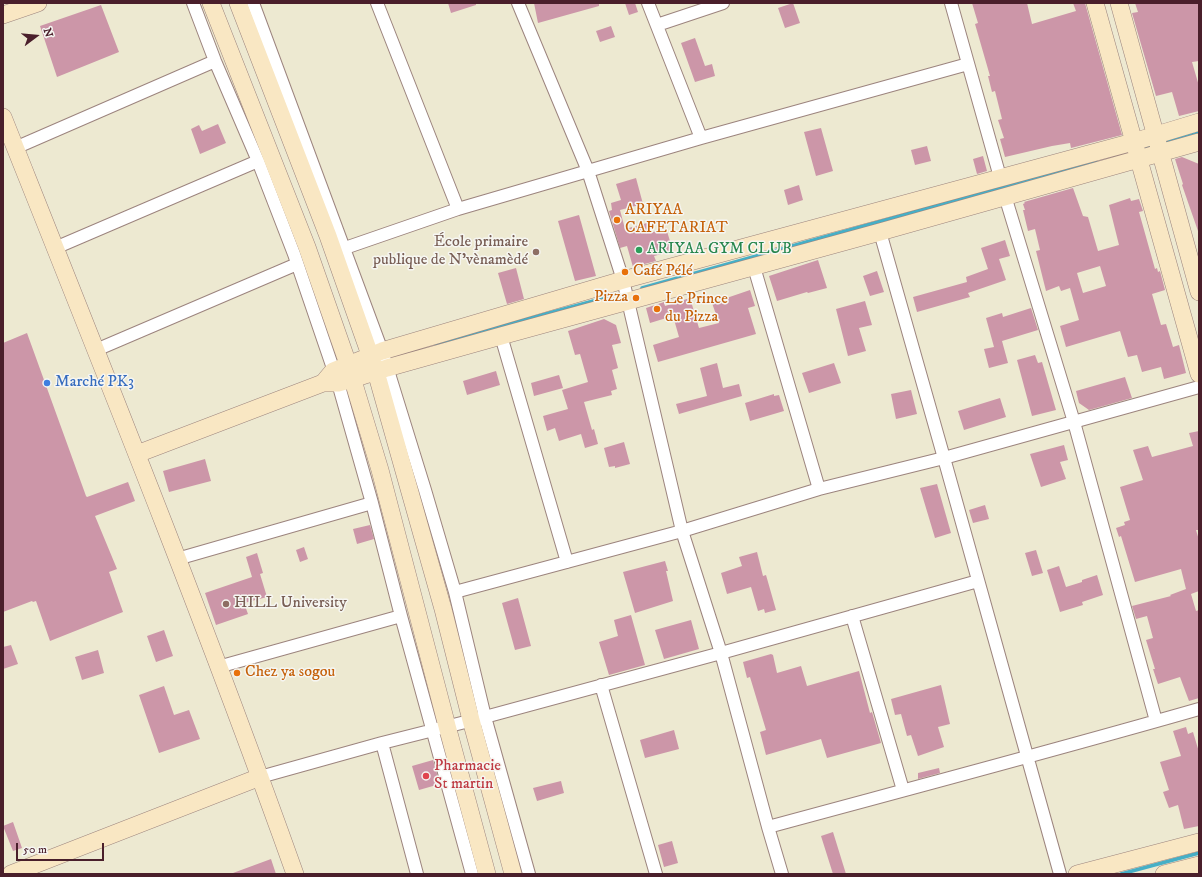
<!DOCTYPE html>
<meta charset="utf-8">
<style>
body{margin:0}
#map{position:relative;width:1202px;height:877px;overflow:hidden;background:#ede9d1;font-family:"IM FELL DW Pica",serif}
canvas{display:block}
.frame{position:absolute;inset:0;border:4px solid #4a1f2b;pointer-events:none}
.north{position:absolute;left:16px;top:16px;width:40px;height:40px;-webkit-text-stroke:3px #f6f6f2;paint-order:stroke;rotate:74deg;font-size:11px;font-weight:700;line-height:16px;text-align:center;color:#4a1f2b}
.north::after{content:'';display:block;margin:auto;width:14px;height:18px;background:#4a1f2b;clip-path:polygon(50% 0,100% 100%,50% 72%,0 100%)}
.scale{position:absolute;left:16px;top:843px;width:88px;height:18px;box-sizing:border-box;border:2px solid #4a1f2b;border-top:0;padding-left:5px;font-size:12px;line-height:14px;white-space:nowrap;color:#4a1f2b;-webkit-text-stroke:3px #f6f6f2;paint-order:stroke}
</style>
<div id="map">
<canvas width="1202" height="877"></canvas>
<div class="frame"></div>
<div class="north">N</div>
<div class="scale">50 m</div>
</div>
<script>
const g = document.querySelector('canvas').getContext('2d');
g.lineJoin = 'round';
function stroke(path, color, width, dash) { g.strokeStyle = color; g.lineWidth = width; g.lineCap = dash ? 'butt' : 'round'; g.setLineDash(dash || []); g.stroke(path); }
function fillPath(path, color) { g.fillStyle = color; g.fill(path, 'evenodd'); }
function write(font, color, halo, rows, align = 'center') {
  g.font = font + ' "IM FELL DW Pica",serif'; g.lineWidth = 3; g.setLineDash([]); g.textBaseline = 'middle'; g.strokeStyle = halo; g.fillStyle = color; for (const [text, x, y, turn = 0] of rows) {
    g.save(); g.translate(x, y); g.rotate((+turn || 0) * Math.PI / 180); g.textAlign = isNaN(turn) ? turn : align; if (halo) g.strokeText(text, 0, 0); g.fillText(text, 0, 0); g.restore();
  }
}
const stream = new Path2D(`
 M1162,143l37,-10
 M1140,149l14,-4
 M642,288l454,-127
 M435,344l173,-47
 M1121,874l78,-21`);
const building = new Path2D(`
 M448,3h28v2l-25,8z
 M534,3h65v3l-61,17z
 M625,3h10l3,9 -9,3z
 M793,3l7,20 -15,5 -7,-20z
 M972,3h55l5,21 44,-13 -3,-8h12l37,132 -51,13 -1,-5 -18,3 -47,11 -5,-18 4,-1 -6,-18 4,-1 -7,-28 -3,1 -4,-16h2l-15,-52 3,-1z
 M1135,3h64v58l-7,1 7,24v25l-20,5 -7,-24 -16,4 -24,-83 6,-1z
 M101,5l18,47 -62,25 -17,-51z
 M611,26l4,11 -15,5 -4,-11z
 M695,38l10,28 7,-2 3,12 -20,6 -14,-39z
 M218,124l8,19 -26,11 -9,-25 8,-4 3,6z
 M821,128l12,43 -17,5 -12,-44z
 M927,146l4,15 -16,4 -4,-15z
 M983,156l4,15 -10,3 -4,-15z
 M1182,157l17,7v66l-1,1 -16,-46 1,-1 -8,-25z
 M636,178l7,26 -23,6 5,19 22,-6 3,10 16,-5 7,23 -19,5 2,5 -23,6 -6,-21 -7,2 -11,-37 3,-1 -1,-7 10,-3 -5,-16z
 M799,185l4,15 -15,5 -4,-15z
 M1073,188l10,28 5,1 10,34 21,-6 -10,-40 21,-7 1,3 8,-2 4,12 -4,1 16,57 2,-1 1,4 2,-1 5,19 -13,4 9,31 5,-1 7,23 6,-2 7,28 -22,6 -3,-12 -19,5 -5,-17 -9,2 -8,-26 -54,16 -6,-21 19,-6 -9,-32 -9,3 -2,-5 -13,5 -10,-40 4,-1 -5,-21 -7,2 -5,-21h2l-2,-6 2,-1 -1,-1zM1100,266l6,20 -23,7 -6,-20z
 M579,215l17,61 -21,5 -17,-60z
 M1005,240l5,16 -11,3 7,21 -38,13 2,4 -53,15 -4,-15 54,-15 -1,-5 22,-8 -7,-21z
 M818,260l9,28 -19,5 -1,-1 -30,9 -8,-25z
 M516,268l8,31 -17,5 -9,-31z
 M877,271l7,21 -14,4 -7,-20z
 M750,290l5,16 -7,2 8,26 -98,28 -5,-17 26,-8 -6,-21 -23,7 -4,-15 18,-6 1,4 25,-8 9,30 20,-5 -7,-20z
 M865,301l7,24 -13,3 7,23 -18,5 -12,-47z
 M1031,308l7,22 -36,11 6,22 -19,5 -5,-19 10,-2 -8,-29 16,-5 1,4z
 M604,319l12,6 5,18 -9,2 6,23 -6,2 5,19 -6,2 1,4 -28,7 8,28 2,-1 4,15 -13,4 -4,-14 -22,7 -4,-13 -8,3 -4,-15 25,-7 -6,-19 26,-8 -8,-28 -5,1 -7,-24z
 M27,333l59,163 1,1 41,-15 7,19 -40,15 22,53 -8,3 14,40 -73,29 -14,-40 -3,1 -1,-1 -29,11v-269z
 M1035,355l3,8 4,-1 14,48 -24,6 -15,-56z
 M717,363l6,25 16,-4 3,12 -63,18 -3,-10 31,-8 -7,-28z
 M834,363l7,20 -32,10 -7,-20z
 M496,371l4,14 -33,10 -4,-14z
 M559,375l4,13 -29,8 -3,-13z
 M1125,377l7,21 -43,12 -10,-7 -3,-12z
 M911,390l6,24 -21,5 -5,-25z
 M774,394v2l5,-1 5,16 -34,10 -5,-18z
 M1000,398l6,19 -42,13 -6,-19z
 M1199,431v99h-3l3,10v51l-8,3 5,17 3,-1v88l-10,3 -9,-24 -22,7 -5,-15h2l-9,-29 7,-2 -6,-22 -11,3 -4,-13 39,-10 -1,-1 16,-6 -5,-20 -46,13 -14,-46 -2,1 -3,-9 9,-3 -1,-3 6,-2 -10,-33 23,-7 -10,-30 15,-4 4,11 41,-11 -4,-13z
 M624,442l6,22 -15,4v-2l-6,1 -5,-19z
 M1064,445l4,15 -8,2 6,17 -25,8 -11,-33z
 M205,459l6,22 -42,11 -6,-21z
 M937,484l14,49 -16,5 -15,-50z
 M985,505l4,14 -16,4 -4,-13z
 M370,525l4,14 -17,5 -4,-15z
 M304,547l4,12 -8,3 -4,-12z
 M1036,550l7,23 -11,3 -7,-23z
 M757,552l6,24 3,-1 10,35 -11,3 -1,-4 -6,2 -7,-24 -24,7 -6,-21 21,-7 -3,-9z
 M257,553l6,20 -3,1 7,23 -23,6 4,11 -32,11 -11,-32 47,-16 -6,-20z
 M665,561l3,10h-2l7,30 -38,12 -12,-41z
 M1059,566l7,21 16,-5v-2l15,-5 6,20 -21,7 1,3 -23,7 -13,-42z
 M518,598l13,48 -16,4 -13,-47z
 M631,615l14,50 -36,10 -10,-33 19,-6 -4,-16z
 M691,620l8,29 -35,10 -9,-29z
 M164,630l9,26 -17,6 -9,-26z
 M11,645l7,19 -15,5v-22z
 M98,650l6,23 -22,7 -7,-23z
 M771,654l2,1 4,18 24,-7 6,20 52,-15 11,42 2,-1 9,31 -54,15 -6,-19 -55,16 -6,-23 6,-2 -16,-53 -3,1 -4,-16z
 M941,685l9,39 -12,3 6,20 -26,9 -7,-21 -4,1 -6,-22 -6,1 -4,-16z
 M164,686l10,29 15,-5 11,29 -41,14 -20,-58z
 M1186,727l2,7 5,-2 6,20v74l-15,3 -6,-24 -9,3 -6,-16 6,-2 -9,-28 21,-6 -8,-25z
 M674,730l5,19 -34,9 -5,-18z
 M433,760l7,24 -21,6 -7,-24z
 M939,768l1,5 -22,6v-6z
 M561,781l3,12 -27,8 -4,-13z
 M13,822l9,26 -9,3 -10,-25z
 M833,832l13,42h-13l-12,-38z
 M672,841l6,22 -14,4 -6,-22z
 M271,859l5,15h-43v-1z`);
const street = new Path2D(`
 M193,3l22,58 43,100 36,93 44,129 34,120 29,113 71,258
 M253,3l129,348 43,139 30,102 30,125 44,157
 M377,3l81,206
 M518,3l70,168 35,109 59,251 39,122 47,174 14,47
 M648,3l53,135
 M951,3l49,174
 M657,25l66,-22
 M15,148l200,-87
 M1005,196l69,226 82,299
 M880,232l64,226 116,416
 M55,248l203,-87
 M345,248l113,-39 243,-71 267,-74
 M754,267l65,222
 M501,336l66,226
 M96,350l201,-86
 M177,559l195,-56
 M455,592l227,-61 137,-42 125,-31 255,-71
 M852,616l51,174
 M218,667l183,-51
 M601,685l55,189
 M382,743l35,131
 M260,777l122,-34 103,-26 236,-64 257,-72
 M768,827c144,-39 288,-77 431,-118`);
const secondary = new Path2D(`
 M211,3l96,244 41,117 32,106 67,256 40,148
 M238,3l90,233 48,136 67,237 28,111 42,154
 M1095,3l104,371
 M1119,3l80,289
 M3,15l35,-12
 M3,117c100,251 201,502 292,757
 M323,383l10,-12 49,-20 241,-71 510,-138 66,-20
 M137,454l186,-71h15l15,-4 34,-11 114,-32 379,-104 319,-90
 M11,874l249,-97
 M1077,874l122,-32
 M1164,874l35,-9`);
const markers = [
 [617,220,4,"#e8710a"],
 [639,250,4,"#2e9e5b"],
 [536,252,4,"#8d6e63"],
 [625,272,4,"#e8710a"],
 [636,298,4,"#e8710a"],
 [657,309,4,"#e8710a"],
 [47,383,4,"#3f7fe0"],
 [226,604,4,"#8d6e63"],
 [237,673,4,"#e8710a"],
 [426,776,4,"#e0444e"]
];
const foodNames = [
 ["ARIYAA",625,211],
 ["CAFETARIAT",625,229],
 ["Café Pélé",633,272],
 ["Pizza",628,298,"right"],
 ["Le Prince",665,300],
 ["du Pizza",665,318],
 ["Chez ya sogou",245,673]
];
const educationNames = [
 ["École primaire",528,243],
 ["publique de N'vènamèdé",528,261],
 ["HILL University",234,604,"left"]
];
const leisureNames = [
 ["ARIYAA GYM CLUB",647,250]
];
const shopNames = [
 ["Marché PK3",55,383]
];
const healthNames = [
 ["Pharmacie",434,767],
 ["St martin",434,785]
];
stroke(stream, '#46afc6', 3.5);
fillPath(building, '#cc96a8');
stroke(street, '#9c847e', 14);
stroke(secondary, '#9c847e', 18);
stroke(street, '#fff', 12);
stroke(secondary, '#f9e7c3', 17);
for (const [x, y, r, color] of markers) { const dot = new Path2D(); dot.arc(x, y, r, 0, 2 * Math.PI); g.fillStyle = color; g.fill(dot); stroke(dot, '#f6f6f2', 1.5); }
write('16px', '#c56008', '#f6f6f2', foodNames, 'left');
write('16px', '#785e54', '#f6f6f2', educationNames, 'right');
write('16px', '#27864d', '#f6f6f2', leisureNames, 'left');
write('16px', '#366cbe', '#f6f6f2', shopNames, 'left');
write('16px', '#be3a42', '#f6f6f2', healthNames, 'left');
</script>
